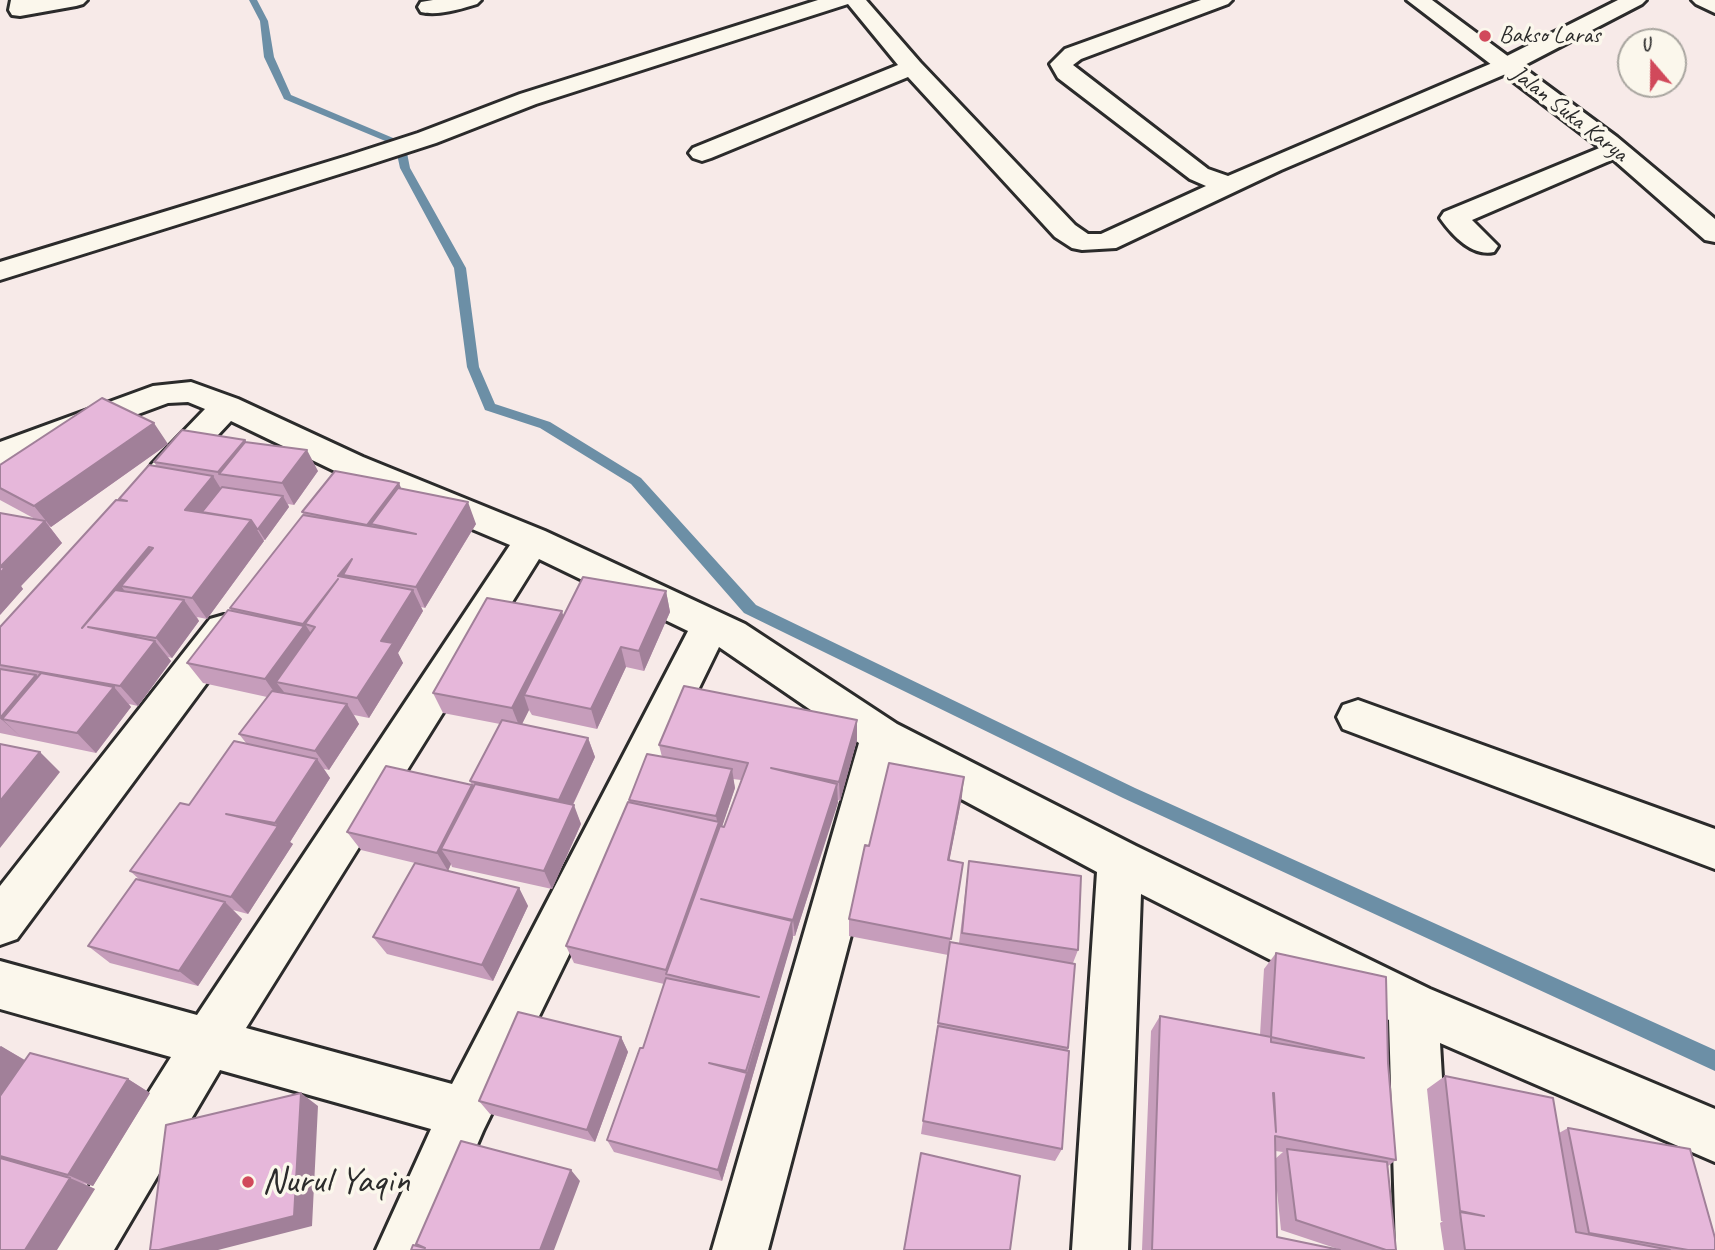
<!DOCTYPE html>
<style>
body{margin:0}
#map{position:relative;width:1715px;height:1250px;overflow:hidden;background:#f7eae8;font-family:Caveat,sans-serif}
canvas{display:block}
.north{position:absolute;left:1617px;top:28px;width:70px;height:70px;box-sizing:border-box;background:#fbf7ec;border:2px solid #a8a59f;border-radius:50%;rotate:340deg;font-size:19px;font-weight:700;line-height:28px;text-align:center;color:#2b2b2b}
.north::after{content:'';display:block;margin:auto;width:24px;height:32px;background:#d1495b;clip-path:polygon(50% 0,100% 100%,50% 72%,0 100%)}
</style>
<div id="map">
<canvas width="1715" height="1250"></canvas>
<div class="north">U</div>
</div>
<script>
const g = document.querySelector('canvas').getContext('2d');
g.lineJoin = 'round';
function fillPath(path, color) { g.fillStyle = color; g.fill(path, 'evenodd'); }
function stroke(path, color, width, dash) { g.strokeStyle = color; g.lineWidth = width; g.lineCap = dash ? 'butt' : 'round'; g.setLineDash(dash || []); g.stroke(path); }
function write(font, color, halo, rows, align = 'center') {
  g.font = font + ' Caveat,sans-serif'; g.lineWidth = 7; g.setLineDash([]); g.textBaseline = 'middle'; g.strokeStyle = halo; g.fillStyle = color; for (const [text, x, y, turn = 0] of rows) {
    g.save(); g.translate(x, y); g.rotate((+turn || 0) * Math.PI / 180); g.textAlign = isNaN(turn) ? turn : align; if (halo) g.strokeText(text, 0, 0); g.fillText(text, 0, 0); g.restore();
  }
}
const stream = new Path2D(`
 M249,0h8l11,21 6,36 17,38 114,48 5,25 56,100 13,99 16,37 55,18 91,56 115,127 379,183 580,262v21l-592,-273 -379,-185 -113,-129 -91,-56 -55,-18 -18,-43 -13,-99 -54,-100 -5,-23 -111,-46 -20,-42 -4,-36z`);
const minor = new Path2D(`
 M11,0h76l-4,4 -7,2 -56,10 -8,-1 -3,-5z
 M433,0h48l-4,4c-16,5 -39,12 -56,8l-3,-5 3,-5z
 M818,0h48l54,62 155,163 13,9h13l105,-48 -16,-7 -132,-101 -8,-14 15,-15 136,-49h31l-4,4 -147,55 -8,6 135,104 20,7 269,-115 121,-61h28l-4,4 -127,66 -234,100 -165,78 -34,2 -10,-2 -17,-11 -147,-160 -197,81 -9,3 -9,-3 -4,-5 4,-5 205,-83 -50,-61 -312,100 -100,39 -71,23 -365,114v-18l347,-106 71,-23 102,-39z
 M1692,0h23v13l-19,-9z
 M1614,142l9,3 4,5 -4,5 -151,65 26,26 -4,6c-22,5 -42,-17 -54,-34l4,-6z
 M191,382l47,17 125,58 182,74 200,93 152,100 239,122 294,143 285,120v53l-275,-119 12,207h-56l-7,-230 -248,-126 -13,356h-56l25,-378 -201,-108 -128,486h-56l147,-507 -140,-96 -236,484 -51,119h-56l55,-121 -211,-59 -106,180h-60l8,-20 109,-173 -171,-48v-48l197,54 313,-470 -171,-72 -108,-52 -55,59 -12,4 -12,-4 -5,-8 5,-8 53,-55 -17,-7 -20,1 -168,62v-23l153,-56zM539,559l149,72 -236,453 -206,-56z
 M224,615l14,4 5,11 -5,11 -221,298 -17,6v-59l210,-267z
 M1358,700l357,129v40l-372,-140 -6,-12 6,-12z`);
const secondary = new Path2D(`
 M1407,0h25l185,137 98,82v23l-10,-2 -106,-93z`);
const wall = new Path2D(`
 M245,440l1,2 72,29 -24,34 -6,-1 1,3 -24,33h-2l1,1 -57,78 -10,-2 2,4 -27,37 -4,-1 3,4 -33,45 -9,-2 2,3 -35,46 -96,-20v-106l120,-127 -1,-1 38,-32 -3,-5z
 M168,444l-117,83 -2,-1 13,17 -41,43 2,3 -23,26 37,-95 -37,-20v-35z
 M399,483l2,6 75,35 -51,84 -4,-1 2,4 -25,42 5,10 -34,55 -15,-3 5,9 -30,46 -5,-1 6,9 -40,64 3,2 -45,70 -15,-4 9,9 -44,67 -88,-23 -22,-17 52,-66 -10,-9 59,-66 57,-62 -7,-9 28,-37 -64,-14 -16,-20 45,-52 -2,-3 74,-93 -2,-3z
 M666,591l4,21 -26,59 -18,-4 -29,62 -65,-14 -3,-5 -7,14 66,14 7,19 -22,48 8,19 -29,65 -100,-22 -1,-3 -3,7 -87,-21 -14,-18 125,-47 -2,-4 30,-57 -57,-11 -10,-20 130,-77z
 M857,740l-17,61 -2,-1 -43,136h-2l-43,149v2l-28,94 -108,-29 -7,-12 36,-92 21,-64 -90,-21 -8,-17 64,-144 -1,-2 33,-43 -3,-12zM733,779l8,1 -17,47 -2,-1 13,-38z
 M962,796l-13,65 14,2 -13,79 9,1 10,-82 109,89 -5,13 -11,186 -7,12 -134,-27 27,-179 -99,-19v-17l20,-73z
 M519,888l9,18 -35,75 -106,-27 -14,-17z
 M1276,953l112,110 8,97 -8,6 8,84h-55l-60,-20 -5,-49 1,56 63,13h-198l9,-219 9,-15 100,19 4,-66zM1275,1151l8,1 -8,7z
 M621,1037l7,15 -33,90 -105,-28 -11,-13z
 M0,1046l25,14 103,19 22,14 -57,93 -10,-3 12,6 -95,61z
 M1445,1076l114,57 9,-5 147,122h-271l-4,-27 3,-2h-2l-14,-132z`);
const shadedWall = new Path2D(`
 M154,423l14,21 -117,83 -17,-21z
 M245,440l12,21 -37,14 -2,-3z
 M307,450l11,21 -24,34 -12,-22z
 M213,476l13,21 -20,25 -21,-12z
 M399,483l9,22 -37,19 9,19 -13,-18z
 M283,496l6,11 -24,33 -7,-11z
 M468,502l8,22 -51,84 -9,-21z
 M251,520l13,21 -57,78 -15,-21z
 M45,521l17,22 -41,43 2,3 -23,26v-48z
 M149,547l15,21 -43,18 14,19 -53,23z
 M352,559l-9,16 10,18 -15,-17z
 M338,579l-33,45 12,19 -41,39 8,10 -5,7 -14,-20 39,-53 -1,-2z
 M413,590l10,21 -25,42 5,10 -34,55 -12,-20 24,-57z
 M666,591l4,21 -26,59 -5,-20z
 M184,600l15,21 -27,37 -16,-20z
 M562,611l6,21 -44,63 5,15 -9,18 -8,-20z
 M155,641l16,20 -33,45 -18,-20z
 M621,647l5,20 -29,62 -6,-20z
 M36,675l19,21 -53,23 19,18 -21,-19z
 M114,687l17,20 -35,46 -19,-20z
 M347,704l12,20 -30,46 -14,-19z
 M857,720v20l-17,61 -1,-19z
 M588,738l7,19 -29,62 -7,-19z
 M40,752l20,20 -60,76v-47z
 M317,759l13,19 -40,64 3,2 -45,70 -17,-17 47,-71 -3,-3z
 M732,769l3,19 -14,42 -53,145 -2,-5 52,-144 -2,-10z
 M964,777l-2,19 -16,82 2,-18z
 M837,784l1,19 -43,133 -2,-16z
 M472,785l10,19 -41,45 10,15 -3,7 -11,-18z
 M574,805l7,19 -29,65 -8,-18z
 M519,888l9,18 -35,75 -11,-16z
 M225,902l17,17 -44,67 -19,-15z
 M792,921l1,17 -71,243 -4,-11z
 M621,1037l7,15 -33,90 -8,-12z
 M1,1046l25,15 -26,37v-51z
 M128,1079l22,14 -57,93 -25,-11z
 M301,1093l17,13 -6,120 -94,24h-59z
 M571,1170l9,11 -26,69h-14z
 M70,1178l25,11 -38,61h-32z`);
const building = new Path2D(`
 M102,398l52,25 -120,83 -34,-18v-23z
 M182,430l63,10 -27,32 -64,-10z
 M245,442l62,8 -25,33 -63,-9z
 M149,465l64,11 -28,34 66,10 -59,78 -71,-12 32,-38 -4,-1 -67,81 33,-38 69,10 -28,38 -68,-11 67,14 -35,45 -120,-21v-38l116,-127 11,1 -8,-2z
 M335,471l64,12 -32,42 -65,-13z
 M222,487l61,9 -25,33h-1l-6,-9 -49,-8z
 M398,488l70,14 -52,85 -73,-12 9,-16 -14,17 75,14 -32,51 12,2 -36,55 -81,-16 39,-55 -10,-3 33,-45 -35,45 -73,-16 73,-93 113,19 -45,-10z
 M0,513l45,8 -45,46 5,1 -5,5z
 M583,577l83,14 -27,60 -18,-4 -30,62 -67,-14z
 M487,598l75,13 -50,97 -79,-15z
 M228,610l76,16 -39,53 -78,-16z
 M0,669l36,6 -36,43z
 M41,673l73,14 -37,46 -75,-14z
 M684,686l173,34 -18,62 -68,-14 66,16 -44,136 -92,-21 91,22 -46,150 -37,-8 38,10 -29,97 -111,-30 33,-92h3l23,-70 93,19 -93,-23 54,-148 4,1 24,-64 -89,-18z
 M272,691l75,13 -32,47 -76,-17z
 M502,720l86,18 -29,62 -89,-19z
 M234,741l83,18 -42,64 -49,-9 52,12 -47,71 -101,-26 50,-68 9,2z
 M0,744l40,8 -40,49z
 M647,754l85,15 -16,47 -87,-16z
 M889,763l75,14 -16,83 15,3 -12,76 -102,-20 16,-74 4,1z
 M386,766l86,19 -35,68 -90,-21z
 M475,784l99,21 -30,66 -103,-22z
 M628,802l91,20 -53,148 -100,-24z
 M969,861l112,15 -3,74 -116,-17z
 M415,863l104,25 -37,77 -109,-28z
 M136,879l89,23 -46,69 -91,-25z
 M950,942l125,22 -7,84 -130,-25z
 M1276,953l110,24 2,86 8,97 -121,-24 2,101 63,13h-188l8,-234 111,21zM1271,1037l93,21 -93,-16zM1273,1093h1l2,39z
 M518,1012l103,25 -34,93 -108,-29z
 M938,1026l131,25 -7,98 -139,-28z
 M30,1053l98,26 -60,96 -68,-19v-60z
 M1445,1076l108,22 23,134 94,18h-205l-5,-38 24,4 -24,-5z
 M301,1093l-7,123 -135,34h-9l16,-125z
 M1568,1128l122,21 25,89v12h-27l-99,-17z
 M461,1141l110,29 -31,80h-129l2,-5 12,3 -9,-4z
 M1287,1149l100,13 9,88h-10l-90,-30z
 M921,1153l99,23 -10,74h-106z
 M0,1158l70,20 -45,72h-25z`);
const markers = [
 [1485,36,7,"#d1495b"],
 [248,1182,7,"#d1495b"]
];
const farPoinames = [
 ["Bakso Laras",1499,36]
];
const farStreetnames = [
 ["Jalan Suka Karya",1569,114,38]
];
const nearPoinames = [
 ["Nurul Yaqin",262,1182]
];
fillPath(stream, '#6c8fa6');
stroke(minor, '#2b2b2b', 6);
stroke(secondary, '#2b2b2b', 6);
fillPath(minor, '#fbf7ec');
fillPath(secondary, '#fbf7ec');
fillPath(wall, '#c69dbb');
fillPath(shadedWall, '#a18099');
fillPath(building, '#e6b7da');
stroke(building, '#a18099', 2);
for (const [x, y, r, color] of markers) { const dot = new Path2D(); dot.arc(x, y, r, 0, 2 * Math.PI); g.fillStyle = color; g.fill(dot); stroke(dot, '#fbf7ec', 2.5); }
write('24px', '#2b2b2b', '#fbf7ec', farPoinames, 'left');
write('24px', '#2b2b2b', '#fbf7ec', farStreetnames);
write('37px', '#2b2b2b', '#fbf7ec', nearPoinames, 'left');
</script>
